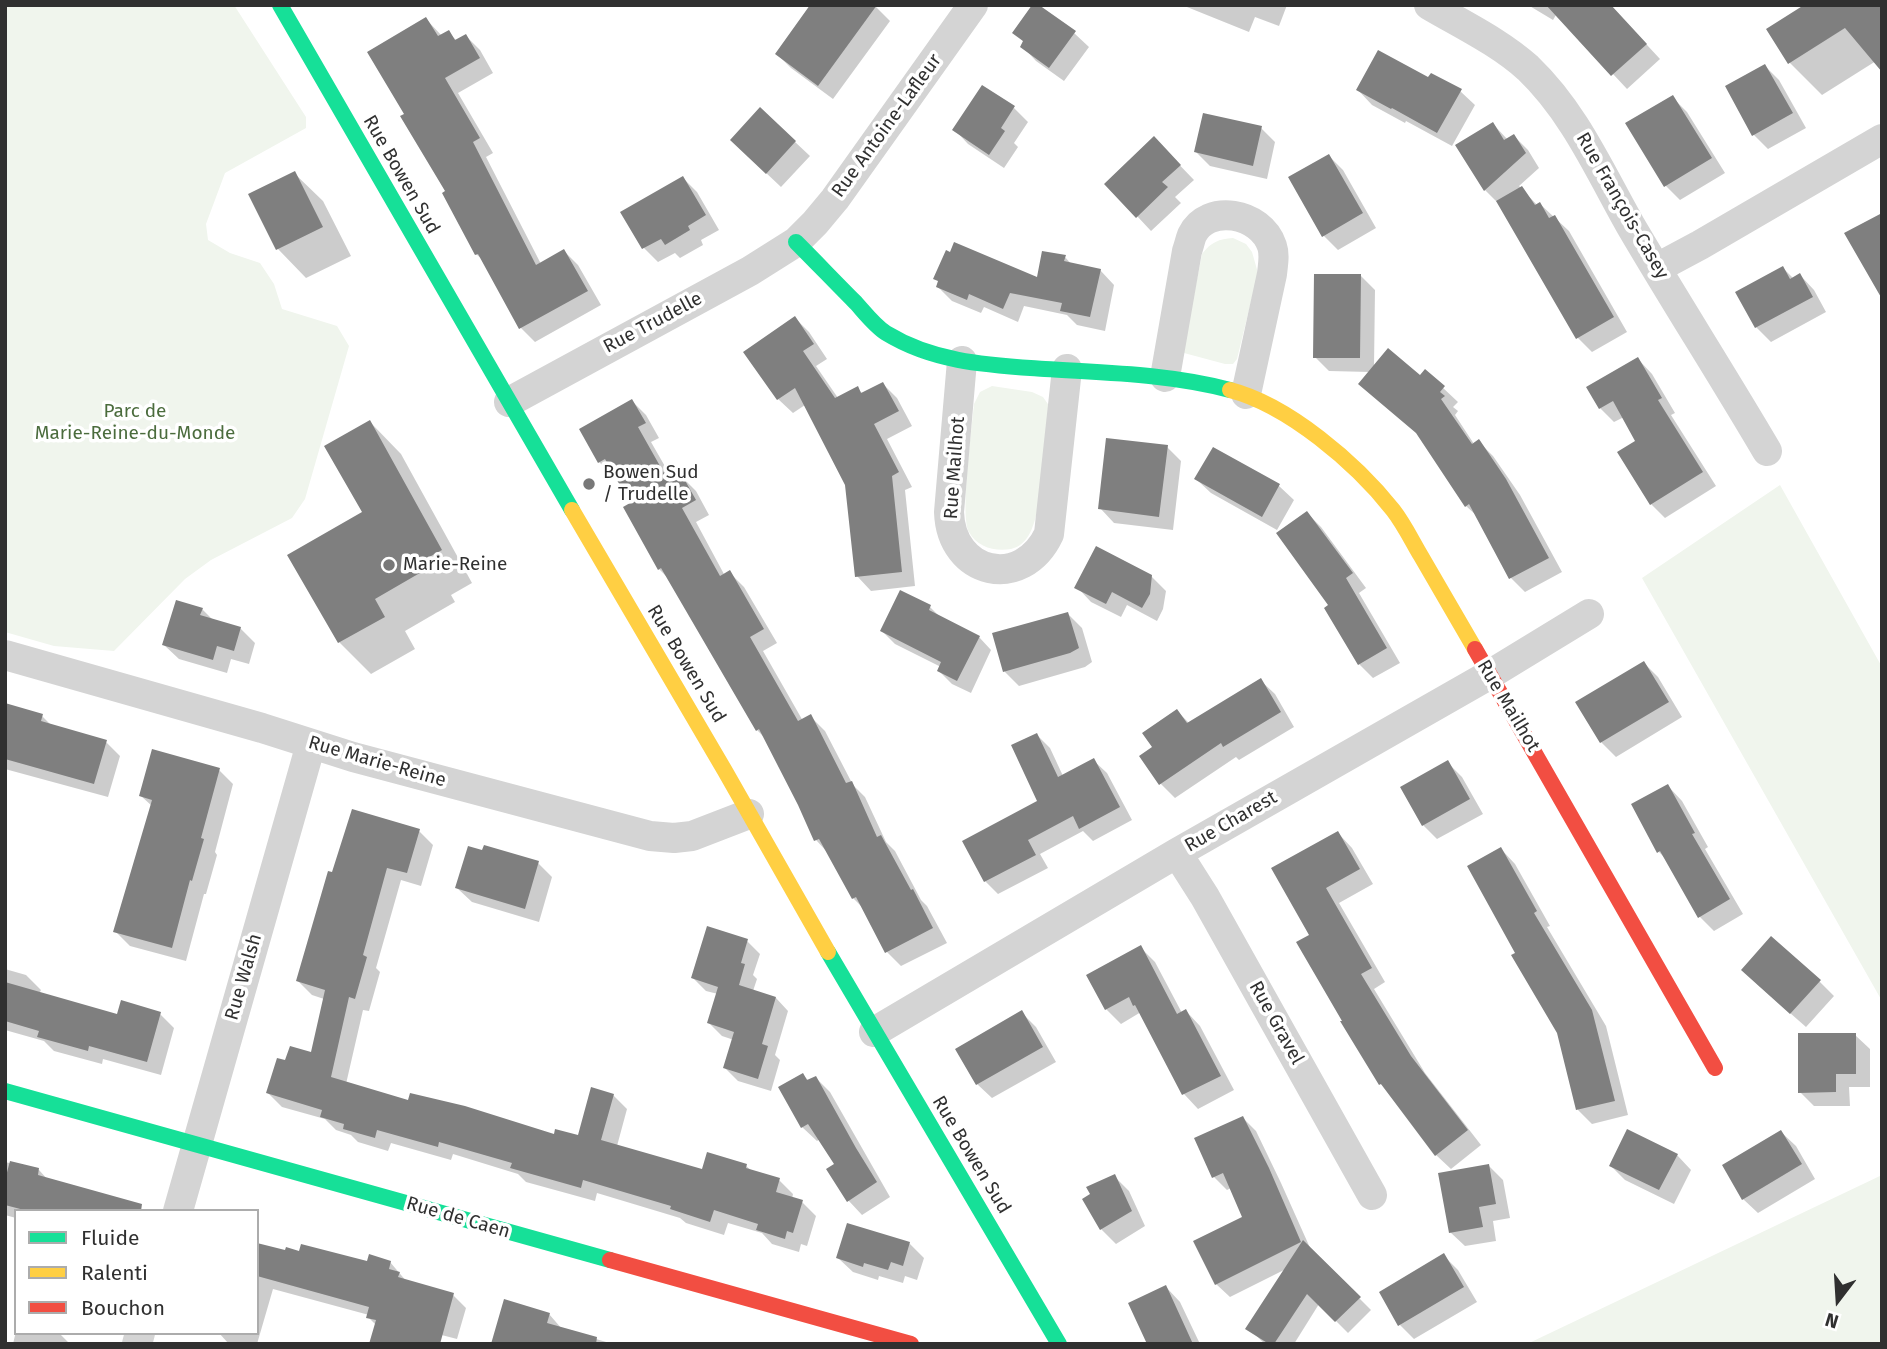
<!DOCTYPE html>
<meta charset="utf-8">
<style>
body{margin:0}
#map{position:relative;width:1887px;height:1349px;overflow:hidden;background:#fff;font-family:"Fira Sans",sans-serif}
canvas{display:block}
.frame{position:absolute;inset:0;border:7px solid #303030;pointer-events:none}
.legend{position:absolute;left:14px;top:1209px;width:245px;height:126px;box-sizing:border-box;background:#fff;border:2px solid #acacac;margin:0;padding:9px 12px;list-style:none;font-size:21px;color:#303030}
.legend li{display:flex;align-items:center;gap:14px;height:35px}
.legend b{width:35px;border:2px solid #acacac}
.north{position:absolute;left:1803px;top:1265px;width:70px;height:70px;-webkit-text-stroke:5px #fff;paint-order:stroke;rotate:197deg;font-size:19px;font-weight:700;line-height:28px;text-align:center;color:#303030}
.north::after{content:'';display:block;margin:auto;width:24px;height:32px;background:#303030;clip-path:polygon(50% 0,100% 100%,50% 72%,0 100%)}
</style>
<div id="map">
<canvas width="1887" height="1349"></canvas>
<div class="frame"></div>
<ul class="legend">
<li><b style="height:9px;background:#16e098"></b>Fluide</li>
<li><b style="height:9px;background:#ffcf43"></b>Ralenti</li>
<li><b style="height:9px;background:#f24e42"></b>Bouchon</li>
</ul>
<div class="north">N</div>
</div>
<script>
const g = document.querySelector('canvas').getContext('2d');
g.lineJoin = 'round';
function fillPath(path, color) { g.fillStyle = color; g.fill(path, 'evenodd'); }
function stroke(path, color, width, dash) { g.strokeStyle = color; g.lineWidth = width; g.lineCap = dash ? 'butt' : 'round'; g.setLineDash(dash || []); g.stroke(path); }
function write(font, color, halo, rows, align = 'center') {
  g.font = font + ' "Fira Sans",sans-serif'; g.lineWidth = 7; g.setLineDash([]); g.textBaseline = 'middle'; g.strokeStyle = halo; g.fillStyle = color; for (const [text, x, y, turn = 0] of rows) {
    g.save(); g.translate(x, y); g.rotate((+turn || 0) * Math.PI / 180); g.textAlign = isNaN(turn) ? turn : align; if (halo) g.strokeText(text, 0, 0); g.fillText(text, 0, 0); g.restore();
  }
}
const green = new Path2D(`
 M5,5h229l72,112v11l-81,45 -19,51 2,16 22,13 30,10 14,21 8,25 55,17 12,20 -44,153 -13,19 -81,42 -26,19 -71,72 -60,-5 -49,-14z
 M1233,238l13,6 6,8 6,21 -21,86 -4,5h-8l-41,-11v-8l18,-91c9,-12 17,-15 31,-16z
 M992,386l40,6 11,5 7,10 -13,105c-4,16 -9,33 -26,37 -16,3 -34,-2 -42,-17 -9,-16 3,-105 5,-128l6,-12z
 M1780,485l102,182v334l-240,-423z
 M1882,1175v169h-355z`);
const shadow = new Path2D(`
 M874,5l16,16 -57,78 -42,-31 -14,-14z
 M1182,5h105l-8,21 -24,-9 -6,15z
 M1528,5h34l-9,15z
 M1610,5l50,54 -33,30 -14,-15z
 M1882,5l-6,56 -54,34 -33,-33z
 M426,19l16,17 6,-4 9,9 9,-5 14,14 13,23 -35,20 35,60 -7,4 55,107 23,-13 14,14 23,40 -66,37 -14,-14 -37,-67 -8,-7 -28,-62 -42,-78z
 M1015,33h59l15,14 -25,34 -28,-20 -14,-15 3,-3z
 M1765,66l14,14 27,48 -38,21 -14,-14z
 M1429,80l31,11 15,14 -23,41 -46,-25 -1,2 -33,-18 -14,-15z
 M1672,97l15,15 38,61 -45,27 -14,-14z
 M1014,108l14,14 -14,21 4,4 -14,21 -36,-24 -14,-15z
 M761,110l49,46 -29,31 -35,-33z
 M1493,124l15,16 6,-4 14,14 11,18 -20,18 19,20 2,-2 29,27 58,101 -35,20 -15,-15 -78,-133 -14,-14z
 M1261,128l14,14 -8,37 -57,-13 -14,-14z
 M1168,153l26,27 -19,17 6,6 -30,28 -14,-15z
 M1329,156l14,14 33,58 -38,22 -14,-14z
 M294,173l29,28 28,55 -45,22 -28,-29 -28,-54z
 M683,178l14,14 22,38 -18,10 2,5 -23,13 -5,-5 -17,9 -14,-14z
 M950,254l88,25 27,-22 7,8 28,5 14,15 -9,46 -28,-6 -10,-10 -43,-9 -6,16 -34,-15 -3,6 -29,-12 -14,-14z
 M1783,268l11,11 6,-4 14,15 12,22 -55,30 -15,-15 -18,-35z
 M1361,276l14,14 -1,77 46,10 5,-6 33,31 -5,5 5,4 -3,4 19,29 4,-3 15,15 27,39 42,77 -37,20 -14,-14 -34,-62 -11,-10 -45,-69 -51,-65 -41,-1 -14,-14z
 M795,318l14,14 18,27 -11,7 22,32 19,-10 6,6 20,-10 14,14 15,28 -25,13 25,48 -7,3 10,96 -44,5 -14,-15 -11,-92 -41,-79 -12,8 -15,-14z
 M1638,359l14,15 23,39 -4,2 45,71 -51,32 -14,-14 -14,-62 -13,-25 -10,5 -14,-14z
 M632,401l14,14 13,23 -8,4 23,40 8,-5 14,14 13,24 -13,7 29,54 5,-3 14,14 33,56 -14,8 40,70 8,-4 14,14 28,54 12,12 21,45 9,9 26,49 6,6 20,37 -46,23 -14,-14 -22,-42 -12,-12 -24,-44 -13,-14 -16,-36 -33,-64 -10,-10 -87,-150 -11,-11 -27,-65 -16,-29 -2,1 -15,-14z
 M370,422l31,32 71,129 -21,12 4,7 -50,29 10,18 -44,25 -32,-32 26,-129z
 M1167,447l14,14 -8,69 -59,-7 -14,-15z
 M1213,449l66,37 15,14 -17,30 -66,-37 -15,-14z
 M1307,513l14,14 45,61 -7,5 41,70 -27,15 -14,-14z
 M1151,576l15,15 -3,18 -6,12 -30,-16 -6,12 -30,-15 -14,-15z
 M930,607l11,11 38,19 12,13 -20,43 -19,-9 -13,-13 2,-4 -46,-23 -13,-13z
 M202,609l11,11 27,8 15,15 -6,21 -18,-5 -4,14 -48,-14 -15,-14z
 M1068,614l14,14 10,34 -7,5 -66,19 -14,-14 -10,-37z
 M1644,663l14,14 24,40 -66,40 -15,-15 -23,-39z
 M1260,680l15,14 19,33 -55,33 -3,-3 -61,41 -14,-14 -20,-28 13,-8 23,-37 12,12z
 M5,705l37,11 10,10 54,16 14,14 -12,41 -103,-28z
 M1037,735l13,13 13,28 30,-16 14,13 25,47 -39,21 -10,-10 -43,23 8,14 -50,26 -13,-13 55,-79z
 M1448,763l14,14 21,37 -46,25 -14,-14z
 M219,770l14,14 -18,68 2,3 -11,39h-2l-18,67 -56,-15 -15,-15 37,-125 -11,-10z
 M1668,786l14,15 26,46 -3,2 38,65 -29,17 -14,-14 -34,-58 -7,-7z
 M419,831l14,14 -12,41 -20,-6 -25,88 4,4 -11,39 -6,-1 -17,74 63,18 146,35h24l34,-42 14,14 -10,37 86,26 43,-6 6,5 27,9 14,14 -1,5 10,3 14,14 -9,30 -6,-2 -2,8 -27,-8 -10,-11 -34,-10 -4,12 -38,-12 -6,-5 -83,-25 -2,8 -69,-19 -8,-8 -65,-20 -2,6 -60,-17 -3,8 -30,-9 -7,-7 -15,-5 -11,-11 -43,-12 -14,-14 18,-31 26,-8 12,-55 -12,-4 -14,-14 35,-107z
 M1338,833l14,15 21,36 -34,19 46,79 -11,7 51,84 56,72 -30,24 -15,-14 -55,-71 -70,-148z
 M1501,849l14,15 35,62 -3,1 59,99 22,89 -36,9 -14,-14 -20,-78 -40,-79z
 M538,863l14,14 -13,45 -67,-20 -15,-14z
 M747,941l13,13 -7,21 4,4 -4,12 23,7 12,13 -13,44 5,5 -9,31 -33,-10 -13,-13 9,-28 -12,-4 -13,-13 9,-29 -12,-3 -13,-13z
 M1141,948l14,14 27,51 4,-2 14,15 34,64 -36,19 -14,-15 -43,-82 -20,12 -15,-15 -18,-33z
 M5,969l21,6 15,15 -2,4 79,22 42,-2 14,14 -13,47 -58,-16 -1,5 -48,-13 -10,-10 -39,-11z
 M1819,981l15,15 -28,31 -49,-43z
 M1022,1013l14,14 20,35 -64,36 -15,-14z
 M1855,1035l15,14v38h-21l1,19h-36l-14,-14z
 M803,1075l6,6 7,-3 14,14 60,105 -28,18 -14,-15 -12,-36 -16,-25 -3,2 -15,-14z
 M1243,1118l13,13 25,52 30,67 60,60 -23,23 -29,-29 -25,40h-29l-17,-16 38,-59 -56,28 -14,-13 28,-67 -13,-29 -4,2 -13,-13z
 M1781,1132l15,14 19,33 -57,34 -15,-14z
 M1677,1155l14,15 -17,34 -49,-24 -14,-14z
 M5,1162l34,8 9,10 71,31h-103v7l-11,-3z
 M1489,1166l14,14 7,38 -17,3 3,20 -31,5 -15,-14z
 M1114,1176l15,15 16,35 -29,18 -15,-15 -17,-29z
 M909,1243l15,15 -7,22 -12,-4 -2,7 -24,-7 -1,4 -25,-8 -15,-14z
 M257,1244l29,8 82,12 22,-2 17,20 46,13 13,13 -9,31 -31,-8 -50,-6 -8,-8 1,-2 -96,-26 -16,55 -29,-1 -9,-10h38z
 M1444,1256l14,14 19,32 -63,37 -14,-14z
 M1166,1287l14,15 20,42h-52z
 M549,1314l13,15 51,15h-118z
 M16,1331v2h43l11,11h-57z`);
const building = new Path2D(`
 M810,5h67l-59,81 -43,-32z
 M1032,5h7l37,26 -27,37 -29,-21 3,-6 -11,-8z
 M1546,5h65l36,39 -36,32z
 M1804,5h78v67l-37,-44 -57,36 -22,-35z
 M426,17l12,19 11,-6 6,10 11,-6 14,24 -35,20 35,60 -7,4 63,123 28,-16 24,42 -69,38 -41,-75 -3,1 -33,-62 3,-2 -45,-75 4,-2 -37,-62z
 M1378,50l50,27 3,-4 31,16 -25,44 -45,-25 -1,1 -35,-19z
 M1765,64l28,49 -41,23 -27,-50z
 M982,85l33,21 -14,22 4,3 -16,24 -37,-25z
 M1673,95l39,63 -48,29 -39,-64z
 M760,107l36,34 -30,33 -36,-34z
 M1203,113l59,13 -9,40 -59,-14z
 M1493,122l11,18 10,-6 12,19 -42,38 -29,-46z
 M1154,136l27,29 -19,17 6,5 -32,31 -32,-34z
 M1329,154l34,59 -41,24 -34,-60z
 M295,171l28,56 -47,23 -28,-56z
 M683,176l23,39 -18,11 2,4 -25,15 -4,-6 -19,10 -22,-37z
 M1522,186l13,19 5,-3 9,16 6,-3 59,102 -38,22 -80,-138z
 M1882,213v86l-38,-66z
 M954,242l83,35 5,-26 24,4 -2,6 37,8 -11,48 -30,-6 2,-8 -52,-10 -7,16 -34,-15 -2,6 -31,-13 2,-6 -5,-2 13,-29 4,2z
 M1783,266l7,13 10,-6 13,24 -58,31 -20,-36z
 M1314,274h47l-1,84h-47z
 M795,316l19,28 -11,7 32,47 23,-12 3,7 22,-11 16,29 -25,13 25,48 -7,4 10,96 -47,5 -10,-92 -50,-97 -18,12 -34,-48z
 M1388,348l32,27 5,-6 20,17 -5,6 5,4 -4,3 31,45 7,-5 27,40 43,79 -40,21 -40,-75 -4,3 -49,-74 -58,-49z
 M1638,357l24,41 -4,2 45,72 -53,33 -33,-53 18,-11 -22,-40 -14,8 -13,-22z
 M632,399l14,24 -8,4 31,55 13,-7 14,25 -14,8 38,68 10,-6 34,59 -14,8 48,84 13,-7 35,69 6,-2 25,56 4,-2 30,55 2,-1 20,39 -48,25 -29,-56 -4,2 -33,-60 -5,2 -16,-36 -39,-76 -3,2 -95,-163 -3,2 -35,-63 7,-4 -25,-44 -7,4 -19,-34z
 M370,420l72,130 -22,12 5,8 -50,29 10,18 -47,26 -51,-88 75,-43 -38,-66z
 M1106,438l62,7 -9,72 -61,-8z
 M1213,447l67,37 -18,33 -68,-38z
 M1307,511l46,62 -7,5 41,70 -29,17 -34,-57 4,-3 -52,-72z
 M1096,546l56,29 -2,19 -8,14 -30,-16 -6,12 -32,-16z
 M900,590l31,15 -2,5 51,26 -23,45 -20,-10 4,-9 -61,-31z
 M176,600l27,8 -3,7 41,12 -7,24 -17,-5 -4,14 -51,-15z
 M1068,612l11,36 -9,5 -67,19 -11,-39z
 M1644,661l25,41 -69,41 -25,-41z
 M1261,678l20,34 -58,35 -2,-4 -62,42 -20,-29 13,-9 -10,-14 35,-24 10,14z
 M5,703l38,11 -2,7 66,19 -13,44 -89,-25z
 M1037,733l21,44 36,-19 26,49 -41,22 -6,-13 -45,24 8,15 -52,27 -22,-41 75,-40 -26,-56z
 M152,749l68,19 -19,70 3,1 -12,42 -2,-1 -18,68 -59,-16 39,-132 -13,-4z
 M1448,760l22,39 -48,27 -22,-39z
 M1668,784l27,49 -3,1 38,65 -32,19 -38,-67 -3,2 -26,-49z
 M352,809l68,20 -13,44 -20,-5 -24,87 4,2 -12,42 -6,-2 -18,80 77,23 2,-7 55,13 89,28 1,-5 23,6 13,-48 23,7 -13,46 101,29 5,-17 40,12 -1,4 34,10 -4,14 27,8 -10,33 -6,-2 -2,8 -29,-9 2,-6 -44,-14 -4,12 -40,-13 1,-3 -88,-26 -2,8 -71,-20 2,-5 -73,-21 -1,5 -61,-17 -2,8 -32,-9 1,-5 -24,-7 2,-7 -56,-17 11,-35 8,2 5,-14 21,6 14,-62 -29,-9 32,-110 4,1z
 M1338,831l22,38 -34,19 46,80 -11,6 50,82 57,74 -33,26 -54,-72 -2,1 -39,-64h2l-46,-79 13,-7 -38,-67z
 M484,845l55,16 -14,48 -70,-21 13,-42 14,4z
 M1501,847l36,64 -3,2 58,97 23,91 -39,9 -19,-77 -46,-78 4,-2 -48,-87z
 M707,926l41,13 -7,24 4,1 -6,21 37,12 -14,47 6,2 -10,33 -35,-11 11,-36 -27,-9 11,-36 -27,-9z
 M1771,936l50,44 -31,34 -49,-44z
 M1141,945l36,69 9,-5 35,67 -39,19 -47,-90 -2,1 -4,-9 -24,13 -19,-35z
 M5,982l112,32 4,-14 40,12 -14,50 -58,-16 -1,5 -51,-14 2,-6 -34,-10z
 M1022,1010l21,37 -67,38 -21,-36z
 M1798,1033h58v41h-20v18l-38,1z
 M803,1073l4,7 9,-4 40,72 21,34 -30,20 -21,-33 8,-5 -26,-40 -7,4 -23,-41z
 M1243,1116l26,52 32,74 -86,43 -22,-44 49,-24 -19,-44 -11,5 -18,-40z
 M1627,1129l51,25 -19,36 -50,-24z
 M1781,1130l21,34 -60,36 -20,-35z
 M10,1161l29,7 -1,7 104,29 -1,7h-113l-23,-6v-25z
 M1489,1164l7,40 -17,3 4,20 -34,6 -11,-60z
 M1115,1174l17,37 -32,19 -18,-31 8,-5 -4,-7z
 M847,1223l63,19 -7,24 -12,-4 -3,8 -24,-7 -1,4 -27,-9z
 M1303,1240l58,57 -26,25 -28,-28 -33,50h-5l-24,-15z
 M257,1243l28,7 1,-3 13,4 2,-7 66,17 2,-7 22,7 -2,8 11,3 -2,5 56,16 -14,51h-71l7,-24 -10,-2 3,-11 -112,-31z
 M1444,1253l20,34 -66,39 -19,-34z
 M1166,1285l27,59h-46l-19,-41z
 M504,1299l46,14 -3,10 50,14 -1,7h-105z`);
const street = new Path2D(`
 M1429,5c34,20 70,37 99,63 47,45 72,104 104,160 44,75 91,148 135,223
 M1657,268l43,-23 182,-106
 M962,361l-13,151c2,63 73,79 100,22l18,-165
 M1165,377l22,-126c2,-5 3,-11 5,-16 15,-32 69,-23 80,11 3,9 1,18 0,28l-26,120
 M509,402l241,-131 46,-29 19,-19 20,-24 138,-194
 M5,655l257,73 91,29 297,79 24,2 18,-2 57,-22
 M1177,853l28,44 167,298
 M874,1032l303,-179 312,-178 100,-61
 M178,1211l133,-467
 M137,1344l3,-11`);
const fast = new Path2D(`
 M280,5l292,505
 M796,242c20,20 40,41 60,61 9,10 19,23 30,30 49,30 103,32 159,36 62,4 125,5 185,21
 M828,952l231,392
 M5,1091l605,169`);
const slow = new Path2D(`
 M1230,390c58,15 126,73 163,120 11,14 19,31 28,46 18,31 36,62 54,93
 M572,510l153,261 103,181`);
const jam = new Path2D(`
 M1475,649l240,419
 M610,1260l301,84`);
const markers = [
 [589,484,7,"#787878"],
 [389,565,7,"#787878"]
];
const streetNames = [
 ["Rue Antoine-Lafleur",887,126,-54],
 ["Rue Bowen Sud",401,175,60],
 ["Rue François-Casey",1622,206,60],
 ["Rue Trudelle",653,323,-28],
 ["Rue Mailhot",955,468,-86],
 ["Rue Bowen Sud",686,664,59],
 ["Rue Mailhot",1508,706,59],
 ["Rue Marie-Reine",377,762,16],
 ["Rue Charest",1231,822,-30],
 ["Rue Walsh",244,977,-74],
 ["Rue Gravel",1276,1023,61],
 ["Rue Bowen Sud",971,1155,59],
 ["Rue de Caen",458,1218,16]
];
const parkNames = [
 ["Parc de",135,412],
 ["Marie-Reine-du-Monde",135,434]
];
const poiNames = [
 ["Bowen Sud",603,473],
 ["/ Trudelle",603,495],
 ["Marie-Reine",403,565]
];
fillPath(green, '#f0f5ed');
fillPath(shadow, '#0003');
fillPath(building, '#7f7f7f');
stroke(street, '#d4d4d4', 30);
stroke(fast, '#16e098', 16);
stroke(slow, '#ffcf43', 16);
stroke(jam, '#f24e42', 16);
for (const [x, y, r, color] of markers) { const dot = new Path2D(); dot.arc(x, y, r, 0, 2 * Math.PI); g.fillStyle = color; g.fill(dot); stroke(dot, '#fff', 2.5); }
write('19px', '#303030', '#fff', streetNames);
write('19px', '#4b6c3d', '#fff', parkNames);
write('19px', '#303030', '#fff', poiNames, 'left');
</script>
